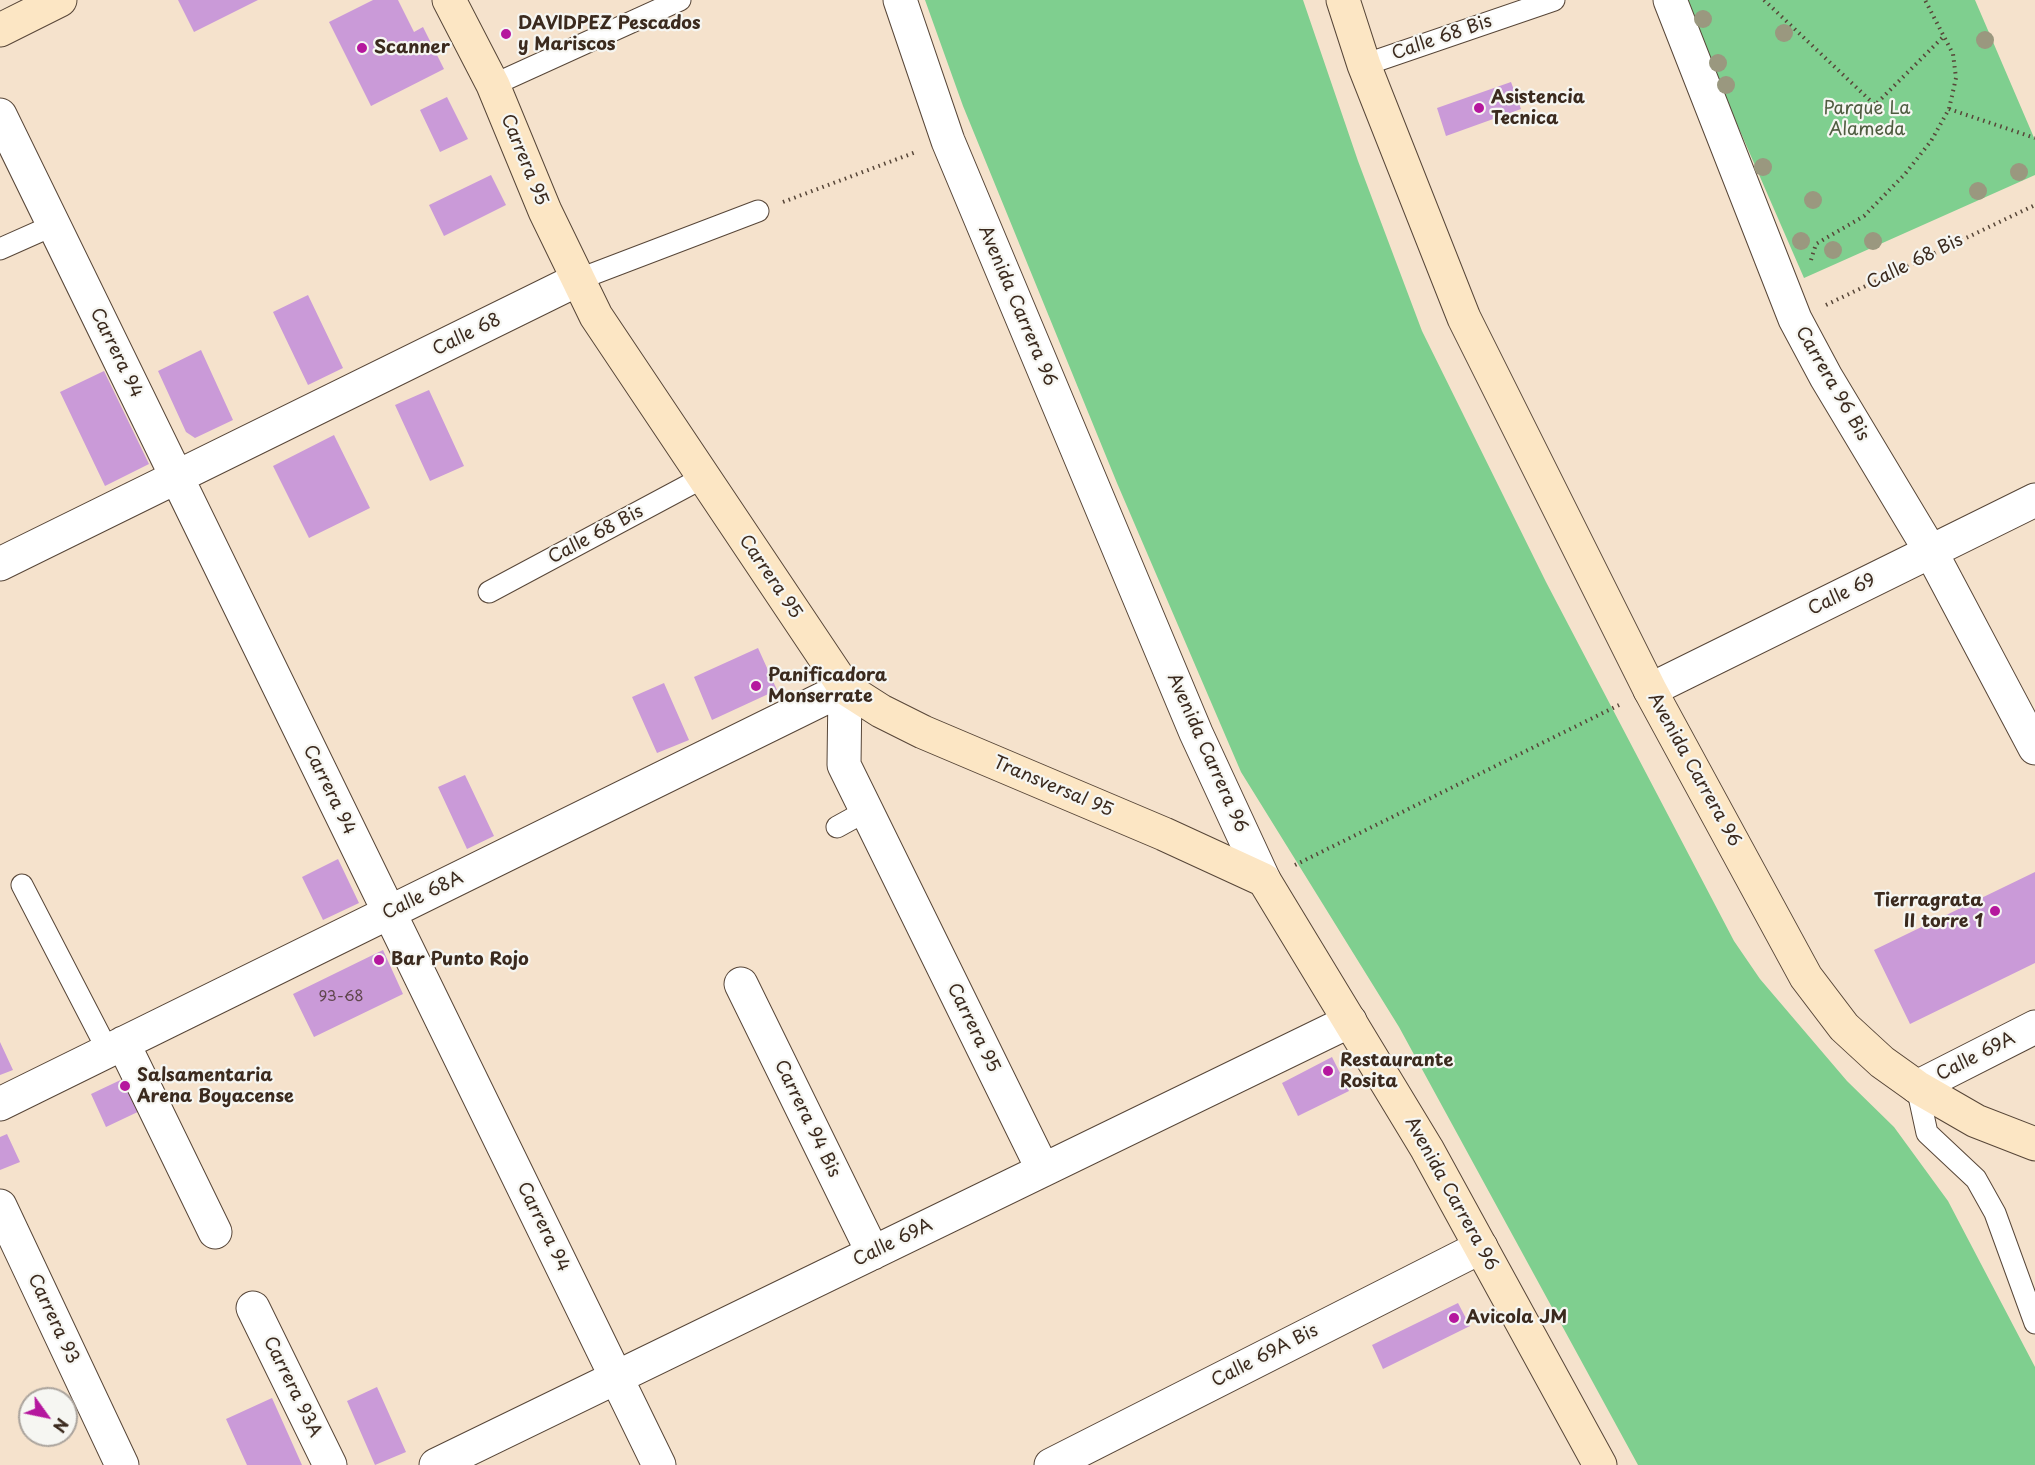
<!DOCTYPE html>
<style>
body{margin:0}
#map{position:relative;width:2035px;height:1465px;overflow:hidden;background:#f5e2cc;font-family:"Playpen Sans",sans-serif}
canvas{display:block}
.north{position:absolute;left:18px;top:1387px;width:60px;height:60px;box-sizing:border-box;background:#f6f6f2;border:2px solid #aba49d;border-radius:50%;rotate:123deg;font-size:16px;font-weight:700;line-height:24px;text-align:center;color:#3b2a1e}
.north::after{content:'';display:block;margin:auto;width:21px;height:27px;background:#b5179e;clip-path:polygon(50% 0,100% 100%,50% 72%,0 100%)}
</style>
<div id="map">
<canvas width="2035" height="1465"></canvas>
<div class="north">N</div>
</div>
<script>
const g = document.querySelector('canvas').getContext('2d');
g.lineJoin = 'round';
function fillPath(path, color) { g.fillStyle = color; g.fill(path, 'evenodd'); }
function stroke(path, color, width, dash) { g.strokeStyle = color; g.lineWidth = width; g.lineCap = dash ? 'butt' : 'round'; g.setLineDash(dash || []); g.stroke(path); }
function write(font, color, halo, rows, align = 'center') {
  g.font = font + ' "Playpen Sans",sans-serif'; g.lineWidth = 4.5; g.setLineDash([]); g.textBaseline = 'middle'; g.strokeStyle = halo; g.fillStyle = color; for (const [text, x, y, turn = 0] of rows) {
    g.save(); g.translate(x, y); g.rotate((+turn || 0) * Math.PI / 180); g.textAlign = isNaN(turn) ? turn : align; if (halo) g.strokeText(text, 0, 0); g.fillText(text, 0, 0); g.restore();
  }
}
const green = new Path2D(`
 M925,0h378l55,161 64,170 124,251 188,359 26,38 87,102 47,46 54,74 87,166v98h-397l-239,-438 -158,-255 -124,-289 -154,-377z
 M1683,0h292l60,140v35l-231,103z`);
const building = new Path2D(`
 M178,0h80l-64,32z
 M373,0h25l16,32 9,-5 21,42 -73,37 -42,-84z
 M1511,82l10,27 -75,27 -9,-28z
 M447,97l21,42 -28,13 -20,-42z
 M491,175l15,30 -62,31 -15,-31z
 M308,295l35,73 -35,17 -35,-73z
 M201,350l32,70 -38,18 -9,-6 -28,-61z
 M104,371l45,93 -44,22 -45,-94z
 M429,390l35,76 -34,15 -35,-76z
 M334,435l36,73 -61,30 -36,-72z
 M758,648l19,42 -65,30 -18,-43z
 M664,683l25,57 -32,13 -25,-56z
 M465,775l29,61 -27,13 -29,-62z
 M338,859l21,44 -36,17 -21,-43z
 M2035,872v91l-125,61 -36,-74z
 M383,950l20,44 -89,43 -21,-43z
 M0,1042l13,28 -13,5z
 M1332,1057l17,34 -51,25 -16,-33z
 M129,1076l15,33 -38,18 -15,-33z
 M7,1134l13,28 -20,8v-33z
 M1458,1303l12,23 -87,43 -11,-24z
 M377,1387l29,65 -31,13 -28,-64z
 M272,1398l30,67h-55l-21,-46z`);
const path = new Path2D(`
 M1764,0l111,105 69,-69
 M1949,109l86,29
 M783,202l133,-50
 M1811,260l5,-16 48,-28 41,-42 26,-33 18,-32 7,-31 -3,-24 -28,-54
 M1826,305l209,-100
 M1295,865l324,-160`);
const lane = new Path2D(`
 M1364,65l190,-65
 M493,85l187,-85
 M0,249l54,-24
 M577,280l181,-69
 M489,592l215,-115
 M837,827l29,-16
 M22,885l86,166
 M1917,1087l10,46 49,46 19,34 40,110`);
const street = new Path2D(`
 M900,0l48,141 248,592 68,147
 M1670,0l125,319 31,58 105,175 104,196
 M0,115l659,1350
 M0,564l577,-284
 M1650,690l385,-190
 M741,984l132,269
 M123,1043l92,189
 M1917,1087l118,-60
 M0,1104l845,-416 -1,77 199,405
 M0,1206l122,259
 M253,1308l77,157
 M436,1465l914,-444
 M1051,1465l430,-218`);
const secondary = new Path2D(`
 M449,0l44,85 52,126 51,105 249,372 36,23 42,21 241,102 100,46 163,269 173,316
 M1343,0l21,65 100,253 186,372 156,287 38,50 38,35 35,25 59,34 59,23
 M0,30l60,-30`);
const trees = [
 [1703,19],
 [1784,33],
 [1985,40],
 [1718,63],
 [1726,85],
 [1763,167],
 [2019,172],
 [1978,191],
 [1813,200],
 [1801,241],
 [1873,241],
 [1833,250]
];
const markers = [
 [506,34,6,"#b5179e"],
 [362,48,6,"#b5179e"],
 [1479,108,6,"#b5179e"],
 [756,686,6,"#b5179e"],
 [1995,911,6,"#b5179e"],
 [379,960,6,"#b5179e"],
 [1328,1071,6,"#b5179e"],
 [125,1086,6,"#b5179e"],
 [1454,1318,6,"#b5179e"]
];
const numberNames = [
 ["93-68",341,997]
];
const poiNames = [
 ["DAVIDPEZ Pescados",518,24],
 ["y Mariscos",518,45],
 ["Scanner",374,48],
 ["Asistencia",1491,98],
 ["Tecnica",1491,119],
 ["Panificadora",768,676],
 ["Monserrate",768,697],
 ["Tierragrata",1983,901,"right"],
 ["II torre 1",1983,922,"right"],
 ["Bar Punto Rojo",391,960],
 ["Restaurante",1340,1061],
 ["Rosita",1340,1082],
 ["Salsamentaria",137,1076],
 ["Arena Boyacense",137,1097],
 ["Avicola JM",1466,1318]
];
const streetNames = [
 ["Calle 68 Bis",1442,38,-19],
 ["Carrera 95",524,160,68],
 ["Calle 68 Bis",1915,262,-26],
 ["Avenida Carrera 96",1017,306,67],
 ["Calle 68",467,335,-26],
 ["Carrera 94",116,353,64],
 ["Carrera 96 Bis",1832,384,60],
 ["Calle 68 Bis",596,535,-28],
 ["Carrera 95",770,577,56],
 ["Calle 69",1842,595,-26],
 ["Avenida Carrera 96",1207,753,66],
 ["Avenida Carrera 96",1694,770,61],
 ["Transversal 95",1053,787,23],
 ["Carrera 94",329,790,64],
 ["Calle 68A",423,896,-26],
 ["Carrera 95",973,1028,64],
 ["Calle 69A",1976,1057,-27],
 ["Carrera 94 Bis",807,1119,64],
 ["Avenida Carrera 96",1451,1194,61],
 ["Carrera 94",543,1227,64],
 ["Calle 69A",893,1243,-26],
 ["Carrera 93",53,1319,65],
 ["Calle 69A Bis",1265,1356,-27],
 ["Carrera 93A",292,1387,64]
];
const parkNames = [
 ["Parque La",1867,109],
 ["Alameda",1867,130]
];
fillPath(green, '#7fcf8f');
fillPath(building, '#ca9ad8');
stroke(lane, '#574638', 23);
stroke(street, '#574638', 35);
stroke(secondary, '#574638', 35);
stroke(path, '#574638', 4, [1.5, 4.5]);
stroke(lane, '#fff', 21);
stroke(street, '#fff', 33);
stroke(secondary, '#fce6c4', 33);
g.fillStyle = '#9a987f';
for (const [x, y] of trees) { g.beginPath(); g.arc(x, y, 9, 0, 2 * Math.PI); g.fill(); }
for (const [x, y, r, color] of markers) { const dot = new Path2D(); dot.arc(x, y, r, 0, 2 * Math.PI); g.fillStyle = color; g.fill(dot); stroke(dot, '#f6f6f2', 2); }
write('15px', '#5f464c', null, numberNames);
write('bold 18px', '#3b2a1e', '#f6f6f2', poiNames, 'left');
write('18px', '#3b2a1e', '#f6f6f2', streetNames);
write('18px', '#4f5c40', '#f6f6f2', parkNames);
</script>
